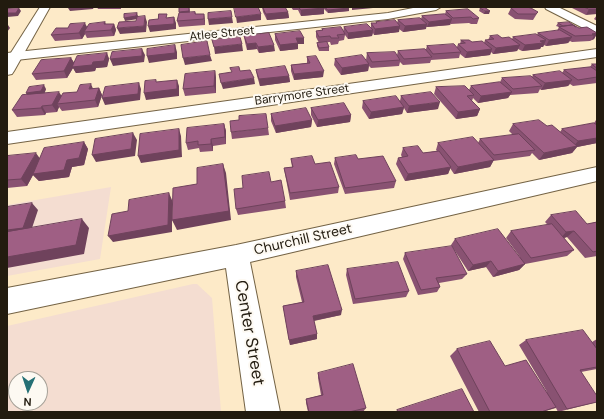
<!DOCTYPE html>
<style>
body{margin:0}
#map{position:relative;width:604px;height:419px;overflow:hidden;background:#fdeac8;font-family:"DM Sans",sans-serif}
canvas{display:block}
.frame{position:absolute;inset:0;border:8px solid #221b0f;pointer-events:none}
.north{position:absolute;left:8px;top:371px;width:40px;height:40px;box-sizing:border-box;background:#fdf9f2;border:1px solid #a5a097;border-radius:50%;rotate:183deg;font-size:11px;font-weight:700;line-height:16px;text-align:center;color:#221b0f}
.north::after{content:'';display:block;margin:auto;width:14px;height:18px;background:#257075;clip-path:polygon(50% 0,100% 100%,50% 72%,0 100%)}
</style>
<div id="map">
<canvas width="604" height="419"></canvas>
<div class="frame"></div>
<div class="north">N</div>
</div>
<script>
const g = document.querySelector('canvas').getContext('2d');
g.lineJoin = 'round';
function fillPath(path, color) { g.fillStyle = color; g.fill(path, 'evenodd'); }
function stroke(path, color, width, dash) { g.strokeStyle = color; g.lineWidth = width; g.lineCap = dash ? 'butt' : 'round'; g.setLineDash(dash || []); g.stroke(path); }
function write(font, color, halo, rows, align = 'center') {
  g.font = font + ' "DM Sans",sans-serif'; g.lineWidth = 4; g.setLineDash([]); g.textBaseline = 'middle'; g.strokeStyle = halo; g.fillStyle = color; for (const [text, x, y, turn = 0] of rows) {
    g.save(); g.translate(x, y); g.rotate((+turn || 0) * Math.PI / 180); g.textAlign = isNaN(turn) ? turn : align; if (halo) g.strokeText(text, 0, 0); g.fillText(text, 0, 0); g.restore();
  }
}
const commercial = new Path2D(`
 M111,187l-11,72 -93,17v-71z
 M193,284h4l15,14 9,114h-214v-86zM16,379h24v24h-24z`);
const minor = new Path2D(`
 M418,7h23l-5,3 -48,9 -381,42v-8l381,-40z
 M545,7h13l39,19v9l-51,-26z
 M597,49v8l-590,87v-12z
 M597,167v14l-347,81 30,150h-34l-20,-144 -219,46v-26l229,-43z`);
const major = new Path2D(`
 M40,7h10l-36,64 -2,3 -5,1v-16z`);
const wall = new Path2D(`
 M97,7h24v2h-23z
 M189,7l1,6 5,-1 1,2 9,6v5l-26,2 -2,-6z
 M262,7h15l11,5 1,6 -22,2 -4,-8z
 M291,7h32l1,1v-1h24l1,4 -21,2 -4,-4v5l-23,2 -3,-6h-5z
 M570,7h27l-11,8z
 M480,8l9,6h-5l-5,-3z
 M511,8l27,4 -5,8 -18,-1 -7,-5z
 M446,11l33,7 -2,6h-6l-2,-1 -18,1v-1l-1,2 -23,2h-1v2l-23,3 -4,-3v3l-25,3 -1,-2 -1,3 -24,3 -3,-4 -1,5 -5,1 -1,3 -7,1 -1,-3 -11,1 -3,-6v-6l6,-1v-1l21,3 1,-5h27v-4h5v-1l21,1 1,-3 23,-1 1,-3 23,-2z
 M597,15v6l-3,-2z
 M105,22l1,2h8l2,6 -2,6 -27,2 -2,-4 -3,5 -27,2 -4,-6z
 M558,23l39,10 -3,6 -4,2 -18,1 -2,-1 -2,2 -22,3 -2,-1 -1,2h-2l-1,2 -18,2 -4,-2 -1,2 -24,3 -2,-2 -1,3 -25,3 -5,-4 -1,4 -28,2 -1,3 -27,2 -3,-3 -1,4 -28,2 -2,-2 -1,5 -27,4 -7,-10 1,-6 32,2 -1,-1 1,-7 30,2 1,-4 28,-2 1,-3 30,1 1,-3h2l1,-4 11,2 12,1 1,-3h3l2,-4 22,3 1,-2 24,-2 1,-2 19,-2 2,-4 -3,-1z
 M275,34l29,4v6h-6v5l-18,2 -5,-11z
 M244,36l31,15 -16,2 -2,-4 -10,1 -2,-8z
 M317,43l12,4v4h-10l-2,-5z
 M107,53l2,6 -2,8 -11,1 -1,3 -19,2 -3,-5 -6,10 -31,2 -4,-6 39,-16 3,5z
 M307,57l16,20 -29,3 -3,-9v-6l16,-2z
 M592,64h5v19l-24,3 -3,-2 -2,2 -27,4 -1,-1 -2,4 -28,2 -2,3 -30,5 -5,-5 -1,3 8,8 -3,7 -21,3 -22,-25 2,-7 33,3 2,-4 29,-4 2,-4 30,-1 1,-2 29,-2 2,-3 26,-3z
 M256,70l33,6 1,6 -30,4 -3,-10z
 M215,71l1,7v15l-31,3 -2,-7z
 M99,88l3,7 -4,12 -36,4 -3,-4 -2,5 -11,1 -1,2 -28,2 -5,-7 15,-16 -1,-1 20,-4 -2,4 17,3 16,-4z
 M401,96l37,13 -31,4 -3,-5 -2,6 -33,5 -7,-11 1,-7h37z
 M311,108l40,7 -1,7 -33,5 -6,-12z
 M271,114l41,6 -1,7 -35,6 -5,-12z
 M596,120h1v23l-20,4 -5,6 -33,7 -7,-7 -2,3 -37,5 -3,6 -36,7 -4,-6 -2,6 -43,7 -9,-17 2,-6 4,-1 -1,-2 2,-7 20,5 14,-2 -1,-1 2,-7h40l2,-4 33,-4 -4,-4 4,-7 34,2 13,6 2,-3 32,-6z
 M224,124l2,7v13l-13,2v5l-13,1 -1,-4 -11,2 -2,-7z
 M268,128l1,7 -37,4 -1,-7z
 M84,142l4,7 -4,16 -12,2 -3,10 -30,4 -6,-6 -6,11 -20,2v-32l32,2z
 M335,158l61,23 -2,7 -49,6 -11,-30z
 M291,159l24,5 24,23 -1,6 -48,7 -5,-26 -1,-6 8,-1z
 M271,182l14,19 1,7 -48,7 -2,-6 7,-21z
 M551,215l36,9 10,-2v34l-12,2 -18,-21 -3,1 10,12 -7,6 -42,8 -6,6 -26,7 -7,-10 -18,4 -17,-26 4,-6 65,18 -14,-19 5,-7 37,-6 -3,-3z
 M405,253l62,21 -5,5 -23,4 1,4 -3,5 -19,3 -15,-36z
 M347,269l62,22 -3,6 -53,7 -7,-29z
 M296,271l45,44 -27,6 3,13v5l-27,6 -7,-39 19,-4 -6,-25z
 M597,339v30l-16,3 16,30 -39,10 -2,-4 -14,4h-63l-29,-56 7,-7 48,17 42,26 -28,-47 7,-5 66,2z
 M318,373l48,35 -3,4h-55l-2,-9v-4l15,-4 -3,-17z`);
const shadedWall = new Path2D(`
 M79,7h15l-1,2 -23,2 -2,-3z
 M189,7l1,7 -11,1v-3z
 M352,7h21v1l-21,2z
 M19,8l2,3 -3,5 -11,1v-4z
 M324,8v6l-23,2v-6z
 M349,8v3l-21,2v-3z
 M589,9h8v5l-11,1z
 M485,11h5l-1,3h-5z
 M288,12l1,6 -22,2 -1,-6z
 M137,13l1,3v3l-13,2 -1,-3z
 M204,14l1,6v5l-1,-6z
 M261,14v6l-24,3 -1,-6z
 M145,16l2,6 -1,10 -26,2 -3,-6 27,-2z
 M174,17l2,6v6l-26,3 -2,-6z
 M232,17l1,6 -24,2 -1,-6z
 M452,19l-2,6 -23,2 2,-5z
 M85,23l3,6 -4,3 1,2 -3,5 -3,-6z
 M114,24l2,6 -2,6 -3,-6z
 M427,24l-1,5 -23,3 2,-6z
 M8,25l2,3 -3,4v-6z
 M400,26l-1,6 -25,3 1,-6z
 M373,30l-1,6 -24,3v-6z
 M597,33v1l-3,5 -2,1 2,-5 -2,-1z
 M572,37l-4,6 -22,3 3,-6z
 M296,38h8v6h-6v5l-18,2v-6z
 M546,40l-3,7h-2l-1,2 -18,2 3,-6 15,-4z
 M256,43l1,6 -10,1v-6z
 M242,44l1,7 -28,3 -1,-7z
 M175,45l2,7v7l-28,4 -2,-7z
 M274,45l1,6 -16,2 -1,-6z
 M520,45l-3,6 -24,3 3,-6z
 M142,49l3,6 -1,7 -31,4 -3,-7z
 M492,49l-2,6 -25,3 2,-6z
 M107,53l2,6 -2,8 -11,1 -1,3 -19,2 -3,-5 -6,10 -3,-7 7,-13 4,6 18,-2z
 M210,55l2,6 -27,4 -2,-7z
 M369,64l-1,7 -27,4 1,-7z
 M215,71l1,7v15l-2,-7z
 M324,71l-1,6 -29,3v-6z
 M289,76l1,6 -30,4 -1,-7z
 M254,78l1,6 -32,5 -2,-6z
 M177,80l2,6v10l-33,4 -2,-7z
 M572,80l-4,6 -27,4 4,-7z
 M139,83l2,6 -1,11 -35,5 -3,-7z
 M91,84l3,7 -5,-2z
 M44,85l2,4 -2,6 -16,1 -2,-3z
 M99,88l3,7 -4,12 -3,-7z
 M59,92l4,6 -6,6 2,3 -2,5 -5,-7z
 M512,92l-4,6 -30,5 3,-7z
 M440,102l-2,7 -31,4 2,-7z
 M42,106l4,7 -1,2 -4,-7z
 M404,107l-2,7 -33,5 2,-7z
 M480,109l-3,7 -21,3 2,-7z
 M351,115l-1,7 -33,5 1,-7z
 M312,120l-1,7 -35,6 -1,-7z
 M224,124l2,7v13l-1,-7z
 M179,129l2,7 1,21 -41,6 -3,-7z
 M133,133l4,7 -2,16 -39,6 -4,-7z
 M597,138v5l-20,4 -5,6 -33,7 5,-7 29,-6 5,-6z
 M211,139l2,7v5l-2,-7z
 M84,142l4,7 -4,16 -12,2 -3,10 -30,4 -6,-6 -6,11 -6,-7 15,-26 5,7h26z
 M494,160l-4,7 -36,7 4,-7z
 M223,164l3,9 5,47 -54,10 -5,-10z
 M451,167l-3,7 -43,7 3,-7z
 M169,193l3,7v32l-59,10 -5,-6z
 M32,203l6,7 -8,24 -23,4v-8z
 M82,219l7,9 -5,26 -77,14v-11z
 M574,231l-7,6 -7,2 6,-7z
 M491,261l-5,6 -18,4 5,-6z
 M525,264l-6,6 -26,7 5,-6z
 M342,310l-1,5 -29,6 1,-5z
 M317,334v5l-27,6 -1,-5z`);
const building = new Path2D(`
 M189,7v4l-10,1v-4z
 M234,7h24l3,7 -25,3z
 M263,7h22l3,5 -22,2z
 M299,7h24l1,1 -23,2z
 M325,7h23l1,1 -21,2z
 M484,7l6,4h-5l-5,-3z
 M515,7h12l4,1 7,4 -2,2h-18l-7,-6z
 M584,7h13v2h-8z
 M19,8l-3,5h-9v-4z
 M468,9l11,9 -6,1 -2,-2 -18,1 -7,-7z
 M231,11l1,6 -24,2v-6z
 M195,12v2h9v5l-27,2 2,-8z
 M137,13l-1,3 -12,2v-4z
 M159,14h8l-1,4 8,-1v7l-26,2 1,-6 9,-1z
 M445,14l7,5 -23,3 -7,-6z
 M145,16l-1,10 -27,2 2,-6 17,-1 1,-4z
 M420,18l7,6 -22,2 -7,-6z
 M395,20l5,6 -25,3 -4,-6h6l-1,-1z
 M105,22l-1,2h10l-3,6 -27,2 5,-8z
 M569,22l7,5 -3,-2 -10,1 -5,-3z
 M85,23l-6,10 -28,2 5,-7h12l2,-4z
 M367,24l6,6 -25,3 -4,-6z
 M573,25l6,3 8,-1 10,6 -5,1 2,1 -19,1 -16,-9z
 M341,27l4,7 -8,1 2,3h-8l-1,-2 -11,1 -3,-6 7,-1 -1,-1z
 M560,30l12,7 -23,3 -11,-7z
 M300,31l4,7h-8l2,5 -18,2 -5,-11z
 M269,33l5,12 -16,2 -2,-4 -9,1 -3,-8z
 M536,34l10,6 -6,1 3,2 -18,2 -12,-8z
 M498,35l4,3 7,-1 11,8 -24,3 -11,-8 9,-1 -4,-3z
 M240,37l2,7 -28,3 -2,-7z
 M461,40h8l3,2 10,-1 10,8 -25,3 -9,-8 7,-1z
 M207,41l3,14 -27,3 -2,-13z
 M327,42l2,5 -10,1 -2,-5z
 M454,44l7,8 -28,2 -6,-8z
 M175,45v8l-28,3v-7z
 M142,49v7l-32,3 2,-7z
 M425,49l7,8 -28,2 -6,-8z
 M395,52l5,8 -28,2 -5,-9z
 M107,53l-3,8 -11,1 -1,3 -20,2 5,-11z
 M362,55l7,9 -27,4 -7,-9z
 M316,56l8,15 -30,3 -3,-9 19,-2 -3,-6z
 M71,58l-7,13 -32,3 9,-14z
 M592,64h5v4z
 M285,66l4,10 -30,3 -3,-9z
 M239,67l1,4 10,-1 4,8 -33,5 -2,-9 13,-2 -2,-4z
 M591,67l6,4v6l-19,3 -14,-10z
 M215,71l-1,15 -31,3 2,-15z
 M560,71l12,9 -27,3 -12,-8z
 M531,76l11,10 -29,3 -11,-11z
 M156,80v2l21,-2v9l-33,4 1,-12z
 M500,82l12,10 -31,4 -10,-10z
 M139,83l-1,11 -36,4 3,-11z
 M91,84l-2,5 10,-1 -4,12 -38,4 6,-11 14,-1 3,-7z
 M44,85l-3,6 -15,2 3,-6z
 M465,86l9,9 -7,1 13,13 -22,3 -22,-25z
 M59,92l-7,13 -10,1 -1,2 -29,2 10,-15z
 M431,92l9,10 -31,4 -8,-10z
 M396,96l8,11 -33,5 -8,-11z
 M344,103l7,12 -33,5 -7,-12z
 M306,108l6,12 -37,6 -4,-12z
 M266,114l2,14 -37,4 -1,-11 9,-1v-4z
 M539,120l8,6 5,-1 25,21 -33,7 -31,-29z
 M594,123l3,2v13l-19,3 -16,-12z
 M224,124l1,13 -14,2v5l-13,1v-4l-12,2 1,-15z
 M179,129v21l-41,6 2,-22z
 M133,133l-2,16 -39,6 3,-16z
 M519,134l16,16 -41,5 -14,-16z
 M473,137l21,23 -36,7 -20,-24z
 M84,142l-5,16 -12,2 -3,10 -31,4 11,-26z
 M418,146l5,7 16,-2 12,16 -43,7 -10,-16 10,-2 -5,-8z
 M36,153l-15,26 -14,1v-24z
 M356,155l2,4 25,-3 13,25 -51,7 -10,-30z
 M312,156l3,8 15,-2 9,25 -49,6 -6,-25 9,-1 -2,-8z
 M223,164l6,47 -57,9 1,-32 24,-4v-16z
 M269,172l2,10 10,-2 4,21 -49,8 -2,-20 9,-1 -1,-12z
 M169,193l-1,32 -60,11 4,-22 16,-3 1,-11z
 M32,203l-9,25 -16,2v-23z
 M576,211l11,13 10,-2v29l-4,1 -19,-21 -8,1 -15,-17z
 M82,219l-6,26 -69,12v-25z
 M552,224l22,26 -43,8 -20,-27z
 M498,229l27,35 -27,7 -7,-10 -18,4 -18,-26z
 M452,246l15,28 -31,4 4,9 -19,3 -16,-37z
 M398,262l11,29 -54,8 -8,-30z
 M328,265l14,45 -29,6 4,18 -28,6 -6,-34 21,-4 -8,-31z
 M583,330l14,19v18l-17,3 17,26v6l-30,7 -41,-69z
 M490,341l15,25 21,-6 30,47 -15,5h-51l-33,-63z
 M353,364l13,44 -17,4h-40l-3,-13 17,-4 -5,-22z
 M462,389l12,23h-76l-1,-2z`);
const farStreetnames = [
 ["Atlee Street",222,34,-6],
 ["Barrymore Street",302,95,-8]
];
const streetNames = [
 ["Churchill Street",303,240,-13]
];
const nearStreetnames = [
 ["Center Street",249,333,80]
];
fillPath(commercial, '#f4ddd1');
stroke(minor, '#746345', 2);
stroke(major, '#746345', 2);
fillPath(minor, '#fff');
fillPath(major, '#fff');
fillPath(wall, '#895272');
fillPath(shadedWall, '#6f425c');
fillPath(building, '#9f5f84');
stroke(building, '#6f425c', 1);
write('12px', '#221b0f', '#fdf9f2', farStreetnames);
write('14px', '#221b0f', '#fdf9f2', streetNames);
write('17px', '#221b0f', '#fdf9f2', nearStreetnames);
</script>
